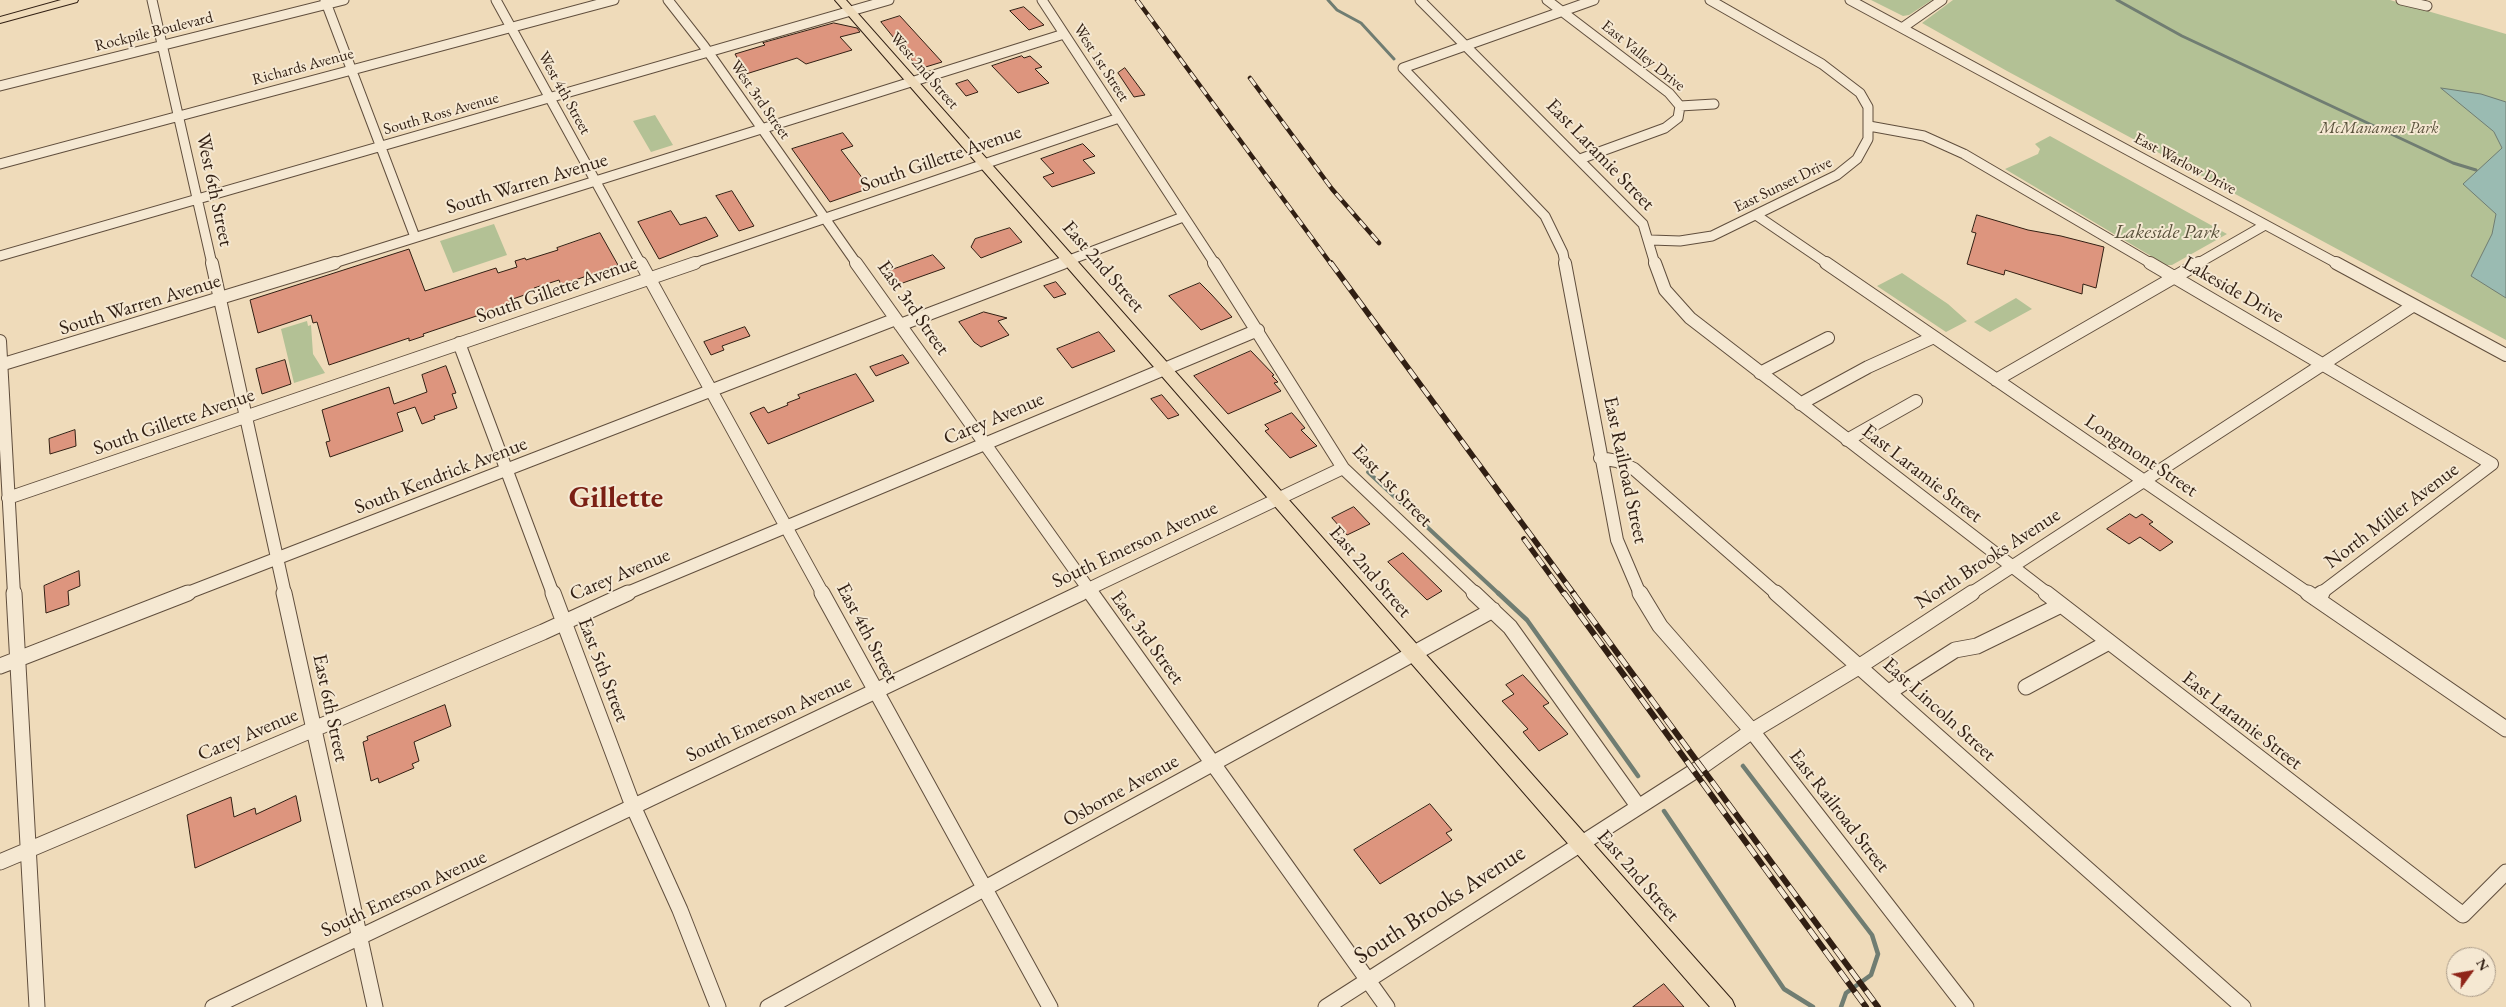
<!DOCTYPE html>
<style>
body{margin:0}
#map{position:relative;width:2506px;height:1007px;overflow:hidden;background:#efdbba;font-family:"EB Garamond",serif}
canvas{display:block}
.north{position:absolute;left:2446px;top:947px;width:50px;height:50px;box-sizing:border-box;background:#f5e8d2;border:1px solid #a79886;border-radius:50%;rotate:58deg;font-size:14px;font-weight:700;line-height:20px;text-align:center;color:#311f13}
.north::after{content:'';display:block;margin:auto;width:18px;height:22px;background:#8f2418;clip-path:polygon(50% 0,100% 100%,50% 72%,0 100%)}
</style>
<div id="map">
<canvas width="2506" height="1007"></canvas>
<div class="north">N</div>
</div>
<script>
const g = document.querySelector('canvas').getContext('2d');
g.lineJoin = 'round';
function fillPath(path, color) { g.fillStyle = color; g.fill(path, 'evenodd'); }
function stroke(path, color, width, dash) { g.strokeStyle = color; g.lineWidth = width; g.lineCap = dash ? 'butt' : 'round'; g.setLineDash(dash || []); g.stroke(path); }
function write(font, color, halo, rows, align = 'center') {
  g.font = font + ' "EB Garamond",serif'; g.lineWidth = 4; g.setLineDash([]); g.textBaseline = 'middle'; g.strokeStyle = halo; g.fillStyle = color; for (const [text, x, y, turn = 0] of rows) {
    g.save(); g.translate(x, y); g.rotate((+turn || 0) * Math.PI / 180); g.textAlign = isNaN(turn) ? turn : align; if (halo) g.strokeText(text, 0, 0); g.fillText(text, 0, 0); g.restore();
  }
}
const green = new Path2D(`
 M1871,0h61l-23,15 -6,1z
 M1953,0h437l116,34v306l-499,-269 -85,-48z
 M655,115l18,30 -22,7 -18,-31z
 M2050,136l177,98 -55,31h-6l-161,-96 33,-15 2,-5 -5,-5z
 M494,224l13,31 -54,18 -13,-32z
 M1902,273l46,31 19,17 -21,11 -69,-46z
 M2016,298l16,11 -42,23 -16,-10z
 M307,321l1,5 3,-1 2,29 12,19 -31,10 -13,-54z`);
const water = new Path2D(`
 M2441,88l40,6 25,8v196l-35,-22 21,-42 4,-20 -33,-30 39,-36 -8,-16z`);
const streamFar2 = new Path2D(`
 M1328,0l9,10 24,13 33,36
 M2117,0l65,36 271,127 23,7`);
const streamFar1 = new Path2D(`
 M1368,472l131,122`);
const stream = new Path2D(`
 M1498,593l29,27 111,156
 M1743,766l129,169 6,19 -7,21 -25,18 -5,14
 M1664,811l120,178 29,18`);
const building = new Path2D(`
 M1024,7l20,18 -15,5 -19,-19z
 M900,16l42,46 -23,7 -38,-47z
 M834,23l23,5 3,4 -20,5 12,13 -46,14 -9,-6 -51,16 -11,-20 30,-9 -2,-2z
 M1022,56l2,2 6,-2 12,11 -7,2 14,14 -31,10 -26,-27z
 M1125,68l20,27 -11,2 -16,-24z
 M968,80l10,12 -12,4 -10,-12z
 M843,133l10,13 -12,4 29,38 -40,14 -38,-53z
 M1083,144l12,12 -12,4 12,13 -43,14 -9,-10 11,-4 -13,-14z
 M732,191l22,35 -15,5 -23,-35z
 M671,211l9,14 26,-8 12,19 -59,23 -21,-37z
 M1977,215l51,15 33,6 43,11 -8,41 -13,-4 -1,10 -77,-24 -1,5 -37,-11 9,-31 -4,-1z
 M1010,228l12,14 -41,16 -10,-11 4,-8z
 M600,233l18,32 -57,20 -2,-5 -25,8 2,3 -26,9 2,4 -89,30 1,2 -15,5v-3l-80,27 -12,-43 -4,1 -2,-8 -53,18 -8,-33 159,-51 16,42 71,-23 2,5 19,-6 -2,-6 10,-3 1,2 32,-10 -1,-2z
 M933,255l12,13 -48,17 -7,-9 2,-1 -3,-4z
 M1056,282l10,12 -12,4 -10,-12z
 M1200,283l11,11 21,23 -31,13 -32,-34z
 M984,312l23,6 -9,3 11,14 -28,12 -7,-5 -15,-20z
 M745,327l5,9 -28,10 2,4 -13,5 -7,-13z
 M1099,332l16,19 -43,17 -15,-19z
 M1251,351l23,24 -2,1 6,6 -4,1 7,8 -53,23 -34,-38z
 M903,355l6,8 -33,13 -6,-9z
 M285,360l6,24 -29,10 -6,-25z
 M446,366l10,27 -4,1 5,14 -23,8 1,3 -13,5 -7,-17 -18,6 6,18 -73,26 -4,-15 4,-1 -8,-31 67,-23 5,17 33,-12 -5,-17z
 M856,374l18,27 -106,43 -18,-31 14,-6 4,6 20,-8 -1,-2 13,-5 -2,-3z
 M1162,395l17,20 -11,4 -17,-20z
 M1292,413l13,15 -4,2 16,16 -27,12 -25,-27 4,-2 -4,-4z
 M75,430l1,16 -26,8 -1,-15z
 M1354,507l16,17 -23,11 -15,-17z
 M2130,514l6,4 6,-4 11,8 -4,2 24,18 -13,9 -20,-14 -11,7 -22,-15z
 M1403,553l39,38 -15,9 -39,-38z
 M79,571l1,15 -12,5 1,14 -23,8 -2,-27z
 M1523,675l26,28 -6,3 25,28 -29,17 -16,-19 5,-3 -26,-28 12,-7 -8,-9z
 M445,705l6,21 -37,16 5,19 -7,3 2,4 -35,15 -1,-5 -7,3 -8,-39 5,-2 -1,-3z
 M296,796l5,25 -106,47 -8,-53 44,-18 3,20 21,-9 1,6z
 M1430,804l22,26 -6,3 6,7 -72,44 -26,-34z
 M1664,984l20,23h-51z`);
const minorFar2 = new Path2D(`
 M152,0l60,264
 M325,0l90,237
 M496,0l145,264
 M668,0l36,46 153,218
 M1042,0l173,264
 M1420,0l223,224 12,40
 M1547,0l122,93 11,13 -2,12 -13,10 -85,31
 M1850,0l488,264
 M2401,0l26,6
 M1902,28l40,-28
 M0,86l344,-86
 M1680,106l34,-2
 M1869,126l55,10 40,18 188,110
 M0,164l614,-164
 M1756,215l72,49
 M1651,240l29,1 32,-5 125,-61 20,-16 11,-20v-32l-8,-14 -38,-29 -112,-64
 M0,256l889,-256
 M331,264l733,-230
 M691,264l428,-146
 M1059,264l124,-47
 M1565,264l-2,-11 -18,-37 -142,-148 191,-68
 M2197,264l68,-39`);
const minorFar1 = new Path2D(`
 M212,263l73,331
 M641,263l182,331
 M856,263l236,331
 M1214,263l129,205 133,126
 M1565,263l52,277 23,54
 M1655,263l10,27 25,28 358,276
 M1826,263l483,331
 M2150,263l342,201 -172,130
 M2336,263l170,92
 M900,325l163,-62
 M0,341l14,253
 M459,343l94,251
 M0,365l335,-102
 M1760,373l68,-35
 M1996,380l203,-117
 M1800,404l68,-37 66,-30
 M1847,440l69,-39
 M1600,458l17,3 17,8 143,125
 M8,498l687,-235
 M185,594l711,-275
 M625,594l633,-264
 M1078,594l265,-126
 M1970,594l444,-289`);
const minor = new Path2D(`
 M14,593l23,414
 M284,593l91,414
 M553,593l80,213 47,104 38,97
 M822,593l228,414
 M1091,593l296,414
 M1474,593l36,34 128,179
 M1640,593l20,33 92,105 214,276
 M1776,593l467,414
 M2046,593l417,322 43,-43
 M2308,593l198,136
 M2315,598l7,-5
 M0,666l188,-73
 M2026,687l83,-45
 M1889,692l66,-42 22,-4 84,-41
 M0,862l543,-230 85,-39
 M213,1007l868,-414
 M768,1007l725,-397
 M1326,1007l375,-240 51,-36 108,-65 112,-73`);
const major = new Path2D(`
 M61,0h17l-1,2 -77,21v-6z
 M835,0h11l886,1000 3,7h-25z`);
const railFar2 = new Path2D(`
 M1137,0l194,264
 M1250,78l82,111 47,54`);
const railFar1 = new Path2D(`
 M1331,263l243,331
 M1524,539l40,55`);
const rail = new Path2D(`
 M1564,593l302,414
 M1573,593l305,414`);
const farStreetnames = [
 ["Rockpile Boulevard",154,32,-14],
 ["East Valley Drive",1643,56,39],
 ["West 1st Street",1101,63,57],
 ["Richards Avenue",303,67,-15],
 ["West 2nd Street",924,71,49],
 ["West 4th Street",564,93,61],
 ["West 3rd Street",760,100,55],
 ["South Ross Avenue",441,114,-16],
 ["East Warlow Drive",2185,164,28],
 ["East Sunset Drive",1783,185,-26]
];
const farParknames = [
 ["McManamen Park",2379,129]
];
const streetNames = [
 ["East Laramie Street",1600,155,46],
 ["South Gillette Avenue",941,159,-19],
 ["South Warren Avenue",527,184,-17],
 ["West 6th Street",214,190,78],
 ["East 2nd Street",1103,267,49],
 ["South Gillette Avenue",557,290,-19],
 ["Lakeside Drive",2233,290,30],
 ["South Warren Avenue",140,305,-17],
 ["East 3rd Street",913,308,55],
 ["Carey Avenue",994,419,-23],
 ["South Gillette Avenue",174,422,-19],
 ["Longmont Street",2141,456,34],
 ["East Railroad Street",1625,470,78],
 ["East Laramie Street",1922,474,38],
 ["South Kendrick Avenue",441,476,-21],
 ["East 1st Street",1392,486,46],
 ["North Miller Avenue",2392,516,-37],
 ["South Emerson Avenue",1135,545,-25],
 ["North Brooks Avenue",1988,559,-33],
 ["East 2nd Street",1370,572,49],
 ["Carey Avenue",620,575,-23],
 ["East 4th Street",867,633,62],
 ["East 3rd Street",1147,638,54],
 ["East 5th Street",603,670,69],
 ["East 6th Street",330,708,78],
 ["East Lincoln Street",1939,710,42],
 ["South Emerson Avenue",769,719,-25],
 ["East Laramie Street",2242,721,38],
 ["Carey Avenue",248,735,-23],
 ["Osborne Avenue",1121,791,-29],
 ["East Railroad Street",1839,811,52],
 ["East 2nd Street",1638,876,49],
 ["South Emerson Avenue",404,894,-25]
];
const parkNames = [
 ["Lakeside Park",2167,233]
];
const nearStreetnames = [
 ["South Brooks Avenue",1440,905,-33]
];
const townNames = [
 ["Gillette",616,499]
];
fillPath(green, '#b3c195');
fillPath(water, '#9abbb2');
stroke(water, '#707d72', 1);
stroke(streamFar2, '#707d72', 3);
stroke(streamFar1, '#707d72', 4);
stroke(stream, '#707d72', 4.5);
fillPath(building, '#dd957e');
stroke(building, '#311f13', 1);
stroke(minorFar2, '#604e3d', 11);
stroke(minorFar1, '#604e3d', 14);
stroke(minor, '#604e3d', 17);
stroke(major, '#311f13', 2);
stroke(minorFar2, '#f5e8d2', 9);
stroke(minorFar1, '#f5e8d2', 12);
stroke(minor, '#f5e8d2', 15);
fillPath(major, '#efdbba');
stroke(railFar2, '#311f13', 4.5);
stroke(railFar1, '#311f13', 5.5);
stroke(rail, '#311f13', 6);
stroke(railFar2, '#f5e8d2', 3, [9]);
stroke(railFar1, '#f5e8d2', 4, [11]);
stroke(rail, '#f5e8d2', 4.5, [13]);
write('16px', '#311f13', '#f5e8d2', farStreetnames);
write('italic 16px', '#58503a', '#f5e8d2', farParknames);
write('20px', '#311f13', '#f5e8d2', streetNames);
write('italic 20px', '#58503a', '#f5e8d2', parkNames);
write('24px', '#311f13', '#f5e8d2', nearStreetnames);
write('bold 30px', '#7a1f14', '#f5e8d2', townNames);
</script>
